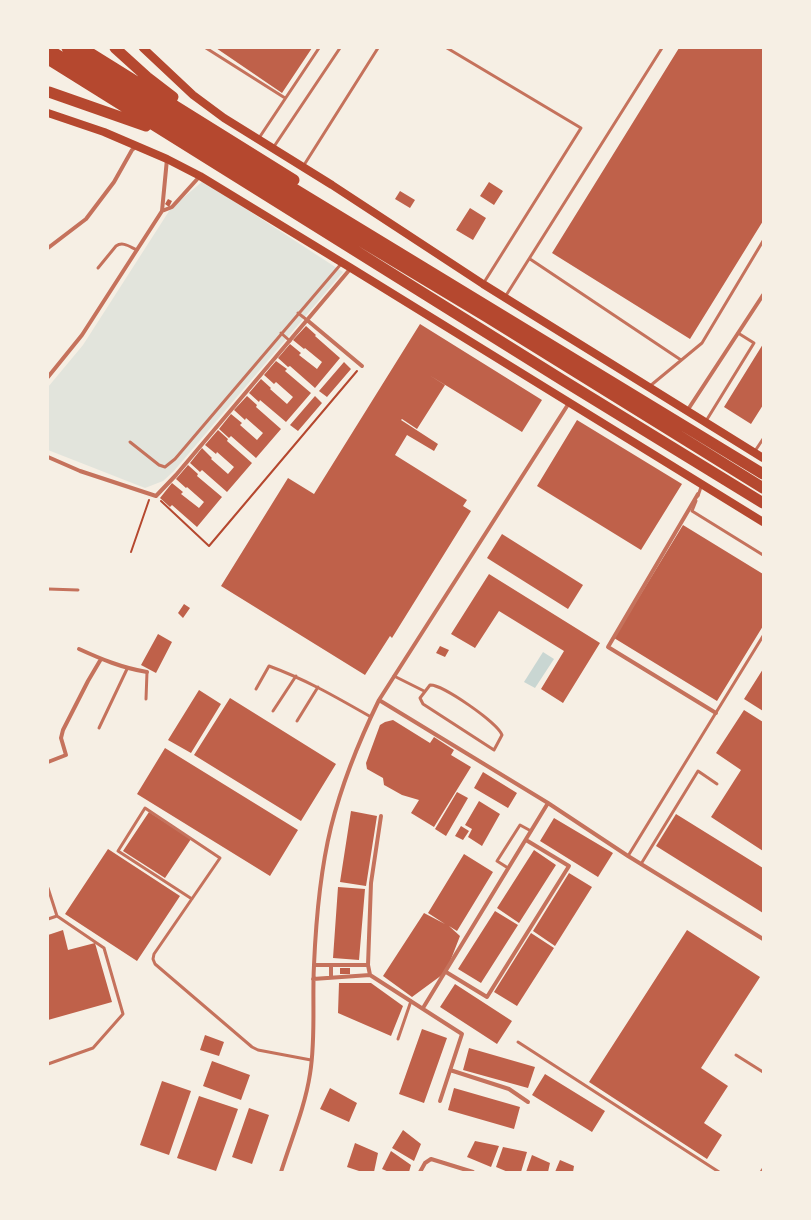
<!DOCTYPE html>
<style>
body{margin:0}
#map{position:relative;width:811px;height:1220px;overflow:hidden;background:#f6efe4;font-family:Bitter,serif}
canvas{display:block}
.frame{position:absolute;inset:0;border:49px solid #f6efe4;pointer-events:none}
</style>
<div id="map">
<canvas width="811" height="1220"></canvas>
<div class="frame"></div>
</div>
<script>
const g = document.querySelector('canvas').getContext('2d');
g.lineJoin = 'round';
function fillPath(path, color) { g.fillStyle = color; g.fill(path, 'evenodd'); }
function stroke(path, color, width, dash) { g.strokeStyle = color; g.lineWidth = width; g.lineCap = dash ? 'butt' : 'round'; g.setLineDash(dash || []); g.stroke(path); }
const green = new Path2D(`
 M203,181l140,91 -170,200 -10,9 -18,7 -97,-38v-63l35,-42 88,-137z`);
const water = new Path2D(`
 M543,652l11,7 -19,29 -11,-6z`);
const building = new Path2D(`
 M216,48h96l-30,45z
 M679,48h84v173l-73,118 -138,-86z
 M489,182l14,9 -9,14 -14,-9z
 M400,191l15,9 -5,8 -15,-9z
 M168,199l4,2 -3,6 -4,-3z
 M470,208l16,10 -13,22 -17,-10z
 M420,324l122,76 -20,32 -93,-57 16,10 -28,44 -15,-10 -1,1 37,24 -4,7 -27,-16 -12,20 72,45 -4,6 8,5 -79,127 -2,-2 -25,39 -144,-89 67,-108 26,16z
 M306,326l10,9 -1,1 25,22 -25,30 -25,-22 -2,1 -10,-9 12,-14 11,9 -2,2 18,14 5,-7 -17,-14 -1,1 -11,-9z
 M763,344v61l-12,19 -27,-17z
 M276,361l11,8 -2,2 26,22 -25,29 -26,-22 -1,2 -10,-9 12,-14 10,9 -1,1 17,15 6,-7 -17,-15 -2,2 -10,-9z
 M344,362l7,7 -24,28 -8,-6z
 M247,396l10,9 -1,2 25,22 -25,29 -25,-22 -2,2 -10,-9 12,-15 11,9 -2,2 17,15 6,-7 -17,-15 -1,2 -11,-10z
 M315,396l7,7 -24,28 -8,-6z
 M577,420l105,64 -41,66 -104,-64z
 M218,430l10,9 -1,2 25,22 -25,29 -25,-22 -2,2 -10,-9 12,-15 10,10 -1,1 17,15 6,-7 -17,-15 -1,2 -11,-9z
 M188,465l10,9 -1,2 25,21 -25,30 -25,-22 -2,2 -10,-9 12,-15 11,9 -2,2 18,14 5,-6 -17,-15 -1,1 -10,-9z
 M683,525l80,49v52l-46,75 -103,-63z
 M502,534l81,51 -15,24 -81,-51z
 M489,574l111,69 -37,60 -22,-14 23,-38 -65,-40 -24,37 -24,-14z
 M184,604l6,4 -7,10 -5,-5z
 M158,634l14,8 -16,31 -15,-8z
 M440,646l9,4 -4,7 -9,-4z
 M763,669v42l-19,-12z
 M199,690l22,14 -30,49 -23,-13z
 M230,698l106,66 -35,57 -107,-66z
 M744,710l19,12v129l-52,-34 30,-47 -25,-17z
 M393,720l37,23 4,-6 20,13 -3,5 20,12 -37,60 -23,-14 8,-13 -17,-5 -16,-9 -2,-1 -1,-7 -16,-9 -1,-6 14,-38 5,-3z
 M165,748l133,82 -28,46 -133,-82z
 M483,772l34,21 -9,15 -34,-20z
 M457,792l11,6 -22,38 -11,-7z
 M479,801l21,13 -18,32 -14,-9 4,-8 -7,-4z
 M351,811l26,5 -11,70 -26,-4z
 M149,812l42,27 -26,39 -42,-27z
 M676,814l87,54v45l-107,-67z
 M554,818l59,35 -15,24 -58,-36z
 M461,826l8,5 -6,9 -8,-4z
 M108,849l72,47 -43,65 -72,-47z
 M534,850l22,15 -37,58 -22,-15z
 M464,854l29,18 -36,59 -8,-5 11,10 -14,36 -34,25 -29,-21 41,-63 21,11 -17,-11z
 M569,873l23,14 -37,59 -22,-15z
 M338,887l27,2 -6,71 -26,-2z
 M495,911l23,14 -37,58 -23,-14z
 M63,930l5,20 27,-7 17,59 -64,18v-85z
 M687,930l73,47 -59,91 27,18 -24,37 18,12 -15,24 -118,-77z
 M531,933l23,15 -37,58 -23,-14z
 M340,968h10v6h-10z
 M339,983h32l32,23 -12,30 -53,-23z
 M455,984l57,37 -15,23 -57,-37z
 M422,1029l25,9 -23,65 -25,-9z
 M205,1035l19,7 -5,14 -19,-6z
 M469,1048l66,19 -7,21 -65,-18z
 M212,1061l38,14 -9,25 -38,-14z
 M545,1074l60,37 -13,21 -60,-37z
 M162,1081l29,10 -22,64 -29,-10z
 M330,1088l27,15 -8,19 -29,-13z
 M454,1088l66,19 -6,22 -66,-19z
 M199,1096l39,13 -22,62 -39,-13z
 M249,1108l20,7 -17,49 -20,-7z
 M403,1130l18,14 -7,17 -22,-13z
 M475,1141l24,5 -8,21 -24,-10z
 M355,1143l23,10 -4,19h-12l-15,-5z
 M503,1147l24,5 -6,20h-13l-12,-5z
 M391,1151l20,14 -2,7h-20l-7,-3z
 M532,1155l18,8 -2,9h-22z
 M560,1160l14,6 -1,6h-18z`);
const path = new Path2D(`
 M161,501l48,45 148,-175
 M131,552l18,-52`);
const service = new Path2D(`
 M206,48l79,50
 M447,48l134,80 -98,156
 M259,138l60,-90
 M273,148l67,-100
 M304,165l74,-117
 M530,259l151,101
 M98,268l18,-22c7,-5 14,1 21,4
 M505,297l157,-249
 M298,313l9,7
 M281,333l9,8
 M650,386l52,-43 61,-102
 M706,421l48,-78 -16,-10
 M130,442l29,23 6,2 10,-8 166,-195
 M755,451l8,-12
 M698,496l4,-12
 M696,501l-4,10 71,44
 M48,589l30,1
 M394,676l30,15
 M430,685c12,-1 68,38 72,50l-8,15 -71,-46 -3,-6z
 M256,689l13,-23c38,14 67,31 102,51
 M146,699l1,-27
 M273,711l23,-35
 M297,721l21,-34
 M99,728l28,-59
 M628,856l135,-220
 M641,864l57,-93 19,13
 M508,868l-11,-7 23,-36 11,6
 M48,888l9,28 47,32 19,66 -30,34 -45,16
 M192,899l-74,-48 27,-43 75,50 -66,96 -1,5 2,5 97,83 6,3 53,10
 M48,919l9,-3
 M398,1039l13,-38
 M518,1042l201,130
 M736,1055l27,17
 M761,1172l2,-3`);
const minor = new Path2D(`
 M162,211l10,-4 28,-31
 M48,248l38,-29 28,-37 18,-32 5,-4
 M307,320l55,46
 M48,377l34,-42 80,-124 5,-52
 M687,411l76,-116
 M48,457l32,14 76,25 20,-21 175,-207
 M698,494l-90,153 108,66
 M79,649c22,10 43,19 68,23
 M379,700l169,103 80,53 135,83
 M48,762l18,-7 -5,-17 2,-8 25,-49 13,-22
 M314,965h54
 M446,972l41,25 82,-131 -43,-26
 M370,975l-2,-10 3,-82 10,-67
 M331,977v-12
 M313,979l57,-4 92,59 -22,67
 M423,1008l125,-205
 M450,1070l59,19 19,13
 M281,1172c10,-32 24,-65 29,-98 6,-36 2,-73 4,-109 2,-46 6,-93 17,-138 11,-44 28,-86 48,-127l190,-297
 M420,1172l5,-9 6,-4 42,13`);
const secondary = new Path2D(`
 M143,48l50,47 31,23 108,67 151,99 280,174
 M48,113l56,19 63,27 33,17 151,92 412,254`);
const motorway = new Path2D(`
 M67,48l150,94 546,332
 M82,48l212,132
 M115,48l32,29 26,20
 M48,49l163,102 276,166 276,171
 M48,59l516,322 199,122
 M49,92l97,34`);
fillPath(green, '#e2e4dc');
fillPath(water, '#c9d6d2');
fillPath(building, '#bf614a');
stroke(path, '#b5482f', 2);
stroke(service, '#c5725c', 3);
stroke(minor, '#c5725c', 4);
stroke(secondary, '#b5482f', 8);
stroke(motorway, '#b5482f', 11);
</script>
